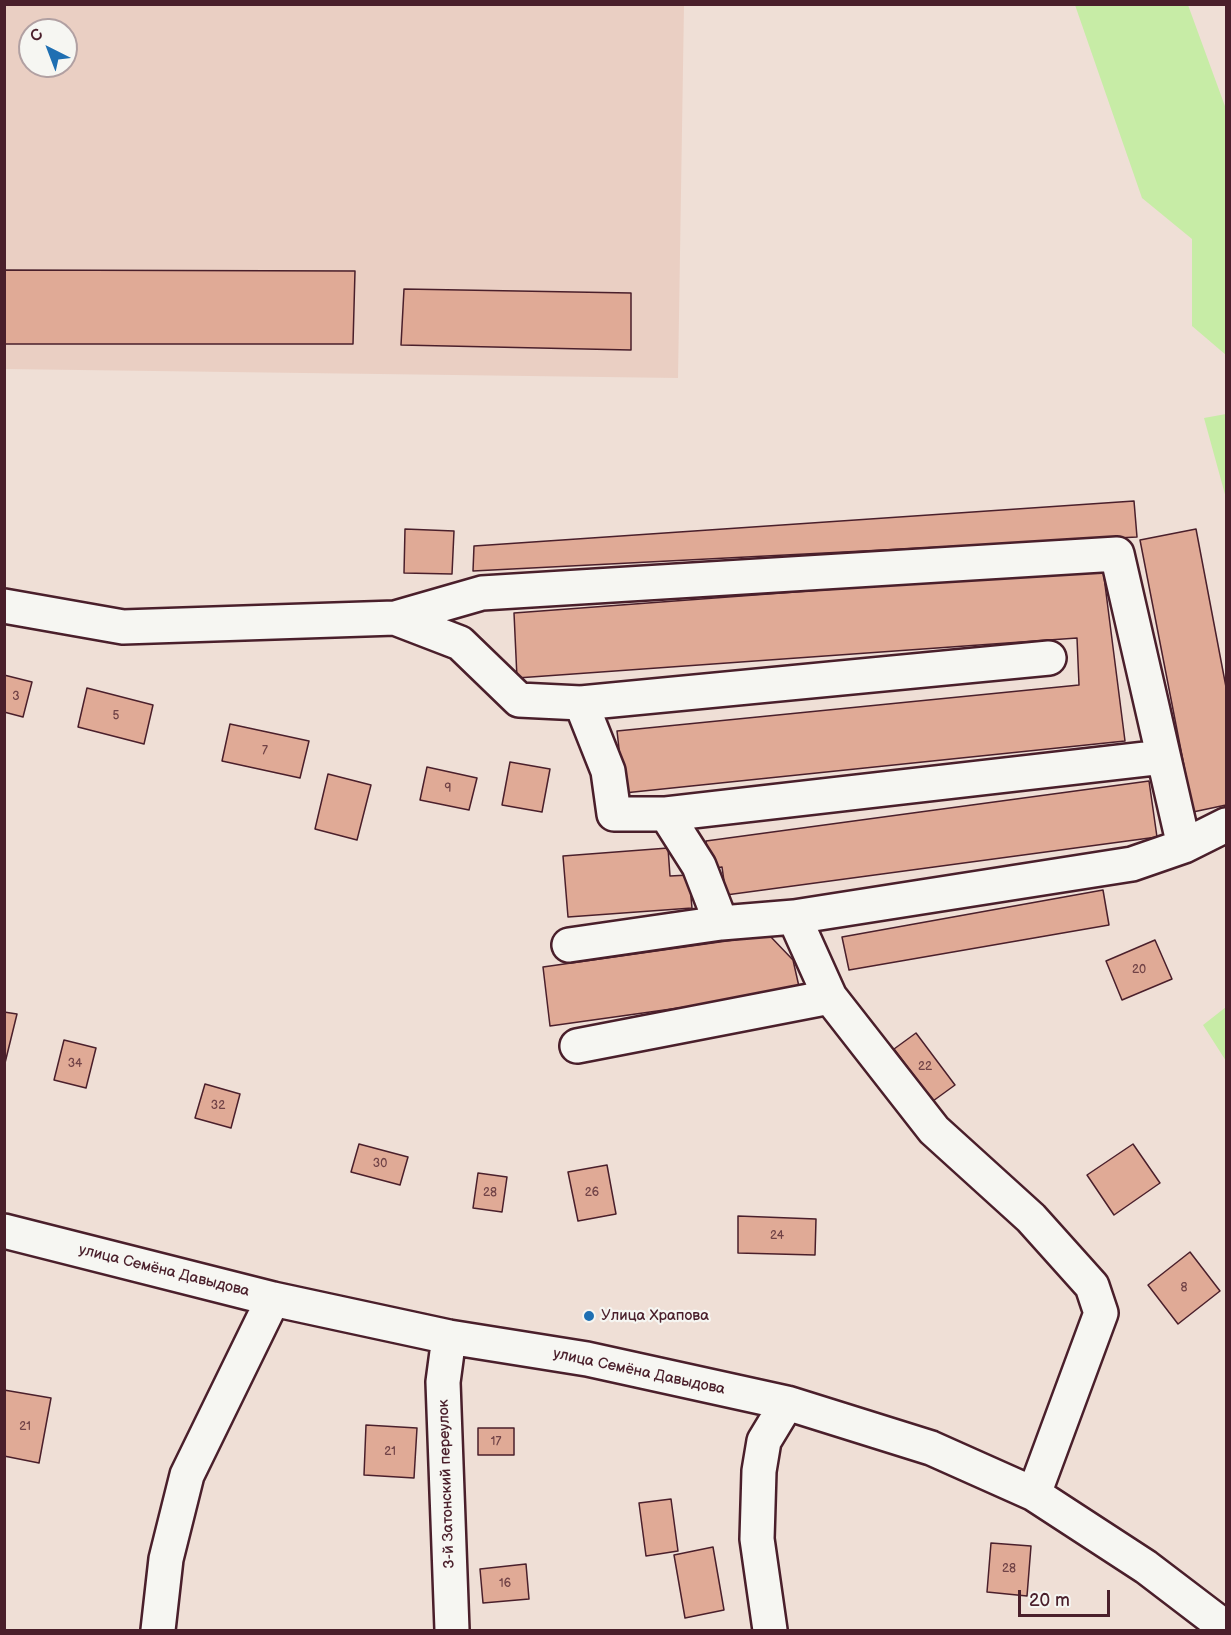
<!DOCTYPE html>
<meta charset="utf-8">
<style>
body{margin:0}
#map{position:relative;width:1231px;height:1635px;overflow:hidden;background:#efdfd6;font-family:"Balsamiq Sans",sans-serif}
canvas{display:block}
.frame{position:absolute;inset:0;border:6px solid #4a1f2b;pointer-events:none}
.north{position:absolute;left:18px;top:18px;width:60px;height:60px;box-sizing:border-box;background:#f6f6f2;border:2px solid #b1a0a2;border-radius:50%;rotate:318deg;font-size:16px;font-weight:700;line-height:24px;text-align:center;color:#4a1f2b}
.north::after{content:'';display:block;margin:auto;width:21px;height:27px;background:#1f6fb2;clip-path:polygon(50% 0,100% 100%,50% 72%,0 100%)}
.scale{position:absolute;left:1018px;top:1590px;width:92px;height:27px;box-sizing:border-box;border:3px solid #4a1f2b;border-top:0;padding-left:8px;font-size:18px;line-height:21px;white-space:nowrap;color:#4a1f2b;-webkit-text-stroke:4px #f6f6f2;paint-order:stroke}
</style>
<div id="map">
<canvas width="1231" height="1635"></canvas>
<div class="frame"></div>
<div class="north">С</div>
<div class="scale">20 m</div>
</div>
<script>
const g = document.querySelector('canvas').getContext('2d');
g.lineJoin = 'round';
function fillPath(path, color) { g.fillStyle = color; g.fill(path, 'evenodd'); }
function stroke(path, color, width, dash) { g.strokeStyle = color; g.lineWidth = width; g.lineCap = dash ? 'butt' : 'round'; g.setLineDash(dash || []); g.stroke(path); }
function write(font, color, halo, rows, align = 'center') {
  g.font = font + ' "Balsamiq Sans",sans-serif'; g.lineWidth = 4.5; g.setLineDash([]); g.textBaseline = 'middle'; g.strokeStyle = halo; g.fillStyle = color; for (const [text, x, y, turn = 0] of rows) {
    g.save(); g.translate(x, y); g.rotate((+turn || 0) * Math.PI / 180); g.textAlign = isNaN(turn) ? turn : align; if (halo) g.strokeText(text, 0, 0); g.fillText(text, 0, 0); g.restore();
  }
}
const built = new Path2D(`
 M5,5h679l-6,373 -673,-9zM30,30h36v36h-36z`);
const green = new Path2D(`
 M1075,5h113l38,104v246l-34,-29v-87l-50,-41z
 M1226,414v84l-22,-80z
 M1226,1007v54l-23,-36z`);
const building = new Path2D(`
 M4,270l351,1 -2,73h-349z
 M404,289l227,4v57l-230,-5z
 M1134,501l3,36 -664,34 1,-25z
 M405,529l49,2 -2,43 -48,-1z
 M1196,529l30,158v118l-33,7 -53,-272z
 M1103,569l22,172 -501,52 -7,-62 462,-46 -2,-47 -560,40 -3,-65z
 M4,675l28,7 -9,35 -19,-5z
 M87,688l66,17 -9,39 -66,-17z
 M230,724l79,17 -9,37 -78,-17z
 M510,762l40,7 -8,43 -40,-7z
 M427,767l50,11 -8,32 -49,-10z
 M328,774l43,11 -14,55 -42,-11z
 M1149,781l8,56 -431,58 -4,-28 -12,2 -4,-28z
 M668,848l2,28 19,-1 3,33 -124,9 -5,-61z
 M1103,890l6,35 -260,45 -7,-33z
 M769,935l24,25 7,31 -250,35 -7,-59z
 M1155,940l17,39 -50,21 -16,-39z
 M4,1012l13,2 -13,53z
 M916,1033l39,52 -22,16 -39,-52z
 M64,1040l32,8 -10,40 -32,-8z
 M205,1084l35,10 -9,34 -36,-10z
 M359,1144l49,13 -8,28 -49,-13z
 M1133,1144l27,39 -46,32 -27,-40z
 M607,1165l9,49 -38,7 -10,-49z
 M478,1173l29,4 -5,35 -29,-4z
 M738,1216l78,3 -1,36 -77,-2z
 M1190,1252l30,39 -42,33 -30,-39z
 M4,1390l47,8 -12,65 -35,-7z
 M366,1425l51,3 -3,50 -50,-3z
 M478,1428h36v27h-36z
 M671,1499l7,52 -32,5 -7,-53z
 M991,1543l40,3 -4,50 -40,-4z
 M713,1547l11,63 -39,8 -11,-63z
 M526,1564l3,35 -46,4 -3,-34z`);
const minor = new Path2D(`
 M4,606l119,21 272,-9 65,25 59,57 62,3 27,68 6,43h52l33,52 22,57 73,-6 36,80 104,133 97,88 61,68 9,27 -67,181
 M395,618l87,-25 635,-39 67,292 42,-21
 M581,703l468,-45
 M666,814l497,-57
 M794,917l338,-53 52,-18
 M569,945l152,-22
 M577,1046l253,-49
 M4,1231l269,68 176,38 138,22 200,44 144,45 103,46 112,73 80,61
 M449,1337l-6,45 9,248
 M158,1630l8,-71 21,-84 86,-176
 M770,1630l-13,-91 2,-68 5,-30 23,-38`);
const markers = [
 [589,1316,6,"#1f6fb2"]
];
const numberNames = [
 ["3",16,697],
 ["5",116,716],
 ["7",265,751],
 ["9",448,789],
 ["20",1139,970],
 ["34",75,1064],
 ["22",925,1067],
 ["32",218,1106],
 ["30",380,1164],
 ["28",490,1193],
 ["26",592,1193],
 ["24",777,1236],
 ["8",1184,1288],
 ["21",25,1427],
 ["17",496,1442],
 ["21",390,1452],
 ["28",1009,1569],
 ["16",505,1584]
];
const streetNames = [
 ["улица Семёна Давыдова",164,1271,14],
 ["улица Семёна Давыдова",639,1372,12],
 ["3-й Затонский переулок",447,1484,-92]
];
const poiNames = [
 ["Улица Храпова",601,1316]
];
fillPath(built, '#eacfc3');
fillPath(green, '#c7eca6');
fillPath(building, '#e0aa96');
stroke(building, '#4a1f2b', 1.5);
stroke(minor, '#4a1f2b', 38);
stroke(minor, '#f6f6f2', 33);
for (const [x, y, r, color] of markers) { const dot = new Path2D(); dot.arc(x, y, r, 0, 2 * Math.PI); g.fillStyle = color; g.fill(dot); stroke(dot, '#f6f6f2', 2); }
write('12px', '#704246', null, numberNames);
write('15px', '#4a1f2b', '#f6f6f2', streetNames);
write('15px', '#4a1f2b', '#f6f6f2', poiNames, 'left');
</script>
